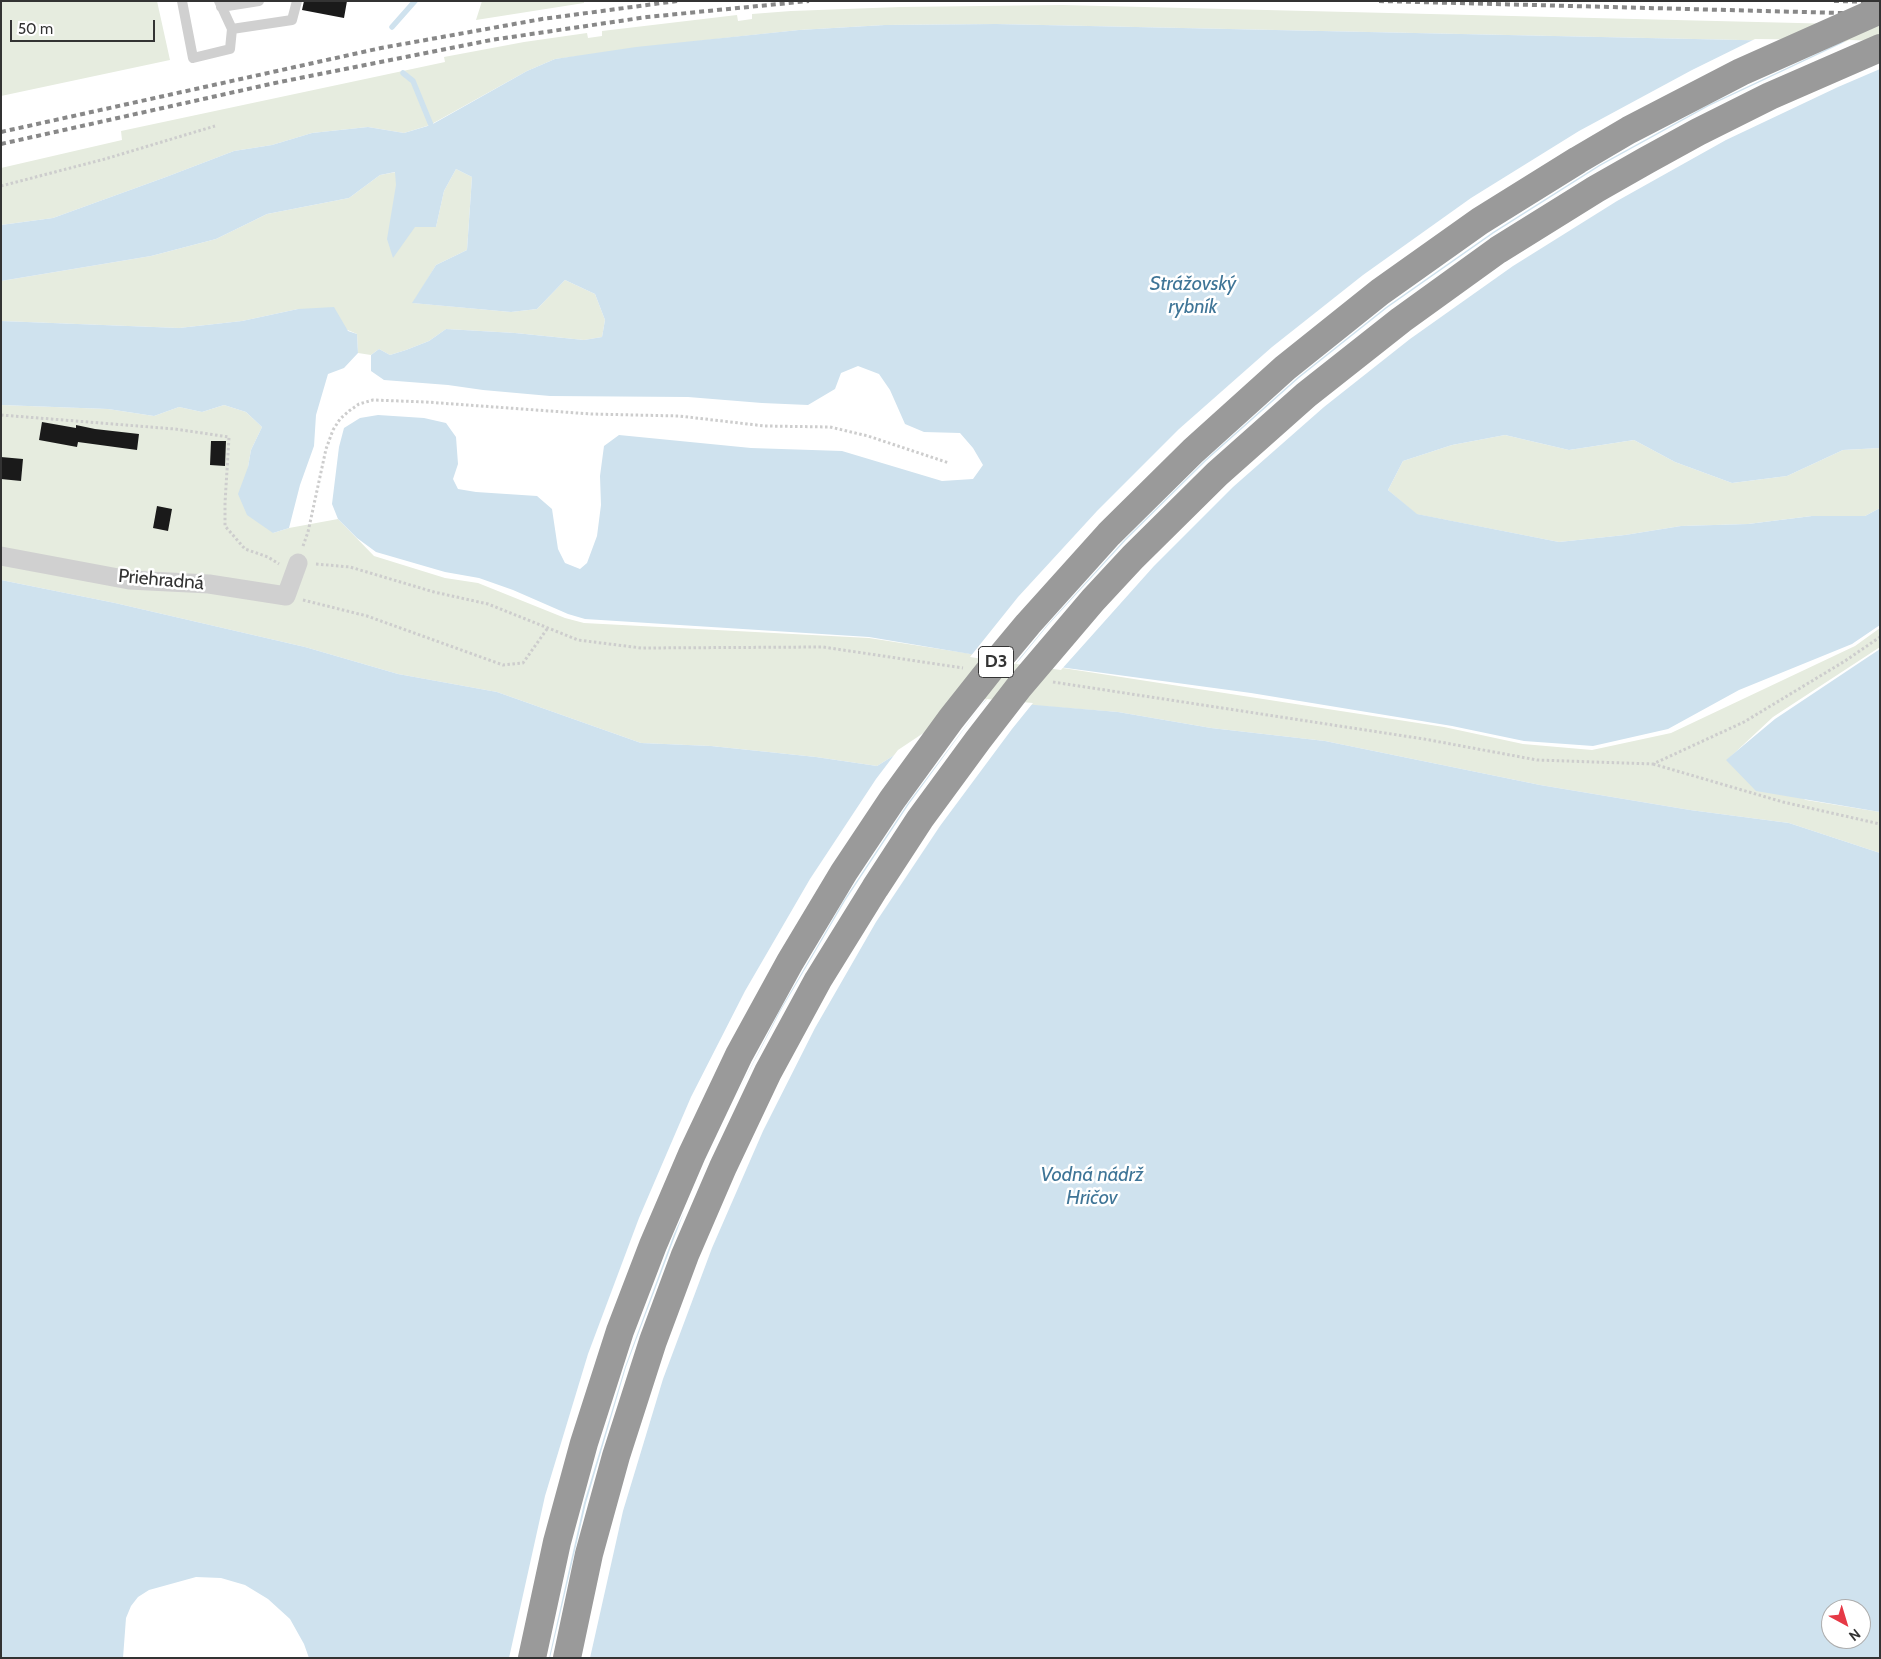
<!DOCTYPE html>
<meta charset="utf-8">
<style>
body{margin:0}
#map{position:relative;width:1881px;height:1659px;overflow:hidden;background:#fff;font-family:Cabin,sans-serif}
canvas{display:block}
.frame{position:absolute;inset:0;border:2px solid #333;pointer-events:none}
.north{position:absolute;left:1821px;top:1599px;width:50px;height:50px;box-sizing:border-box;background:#fff;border:1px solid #adadad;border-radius:50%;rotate:141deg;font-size:14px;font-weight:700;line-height:20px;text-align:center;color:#333}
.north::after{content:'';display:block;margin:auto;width:18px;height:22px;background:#e63946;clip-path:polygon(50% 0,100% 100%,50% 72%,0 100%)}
.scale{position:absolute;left:10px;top:20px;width:145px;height:22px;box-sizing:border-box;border:2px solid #333;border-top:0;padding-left:6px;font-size:15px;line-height:18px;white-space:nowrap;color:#333;-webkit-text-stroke:4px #fff;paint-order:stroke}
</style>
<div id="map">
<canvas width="1881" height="1659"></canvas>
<div class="frame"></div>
<div class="north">N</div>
<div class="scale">50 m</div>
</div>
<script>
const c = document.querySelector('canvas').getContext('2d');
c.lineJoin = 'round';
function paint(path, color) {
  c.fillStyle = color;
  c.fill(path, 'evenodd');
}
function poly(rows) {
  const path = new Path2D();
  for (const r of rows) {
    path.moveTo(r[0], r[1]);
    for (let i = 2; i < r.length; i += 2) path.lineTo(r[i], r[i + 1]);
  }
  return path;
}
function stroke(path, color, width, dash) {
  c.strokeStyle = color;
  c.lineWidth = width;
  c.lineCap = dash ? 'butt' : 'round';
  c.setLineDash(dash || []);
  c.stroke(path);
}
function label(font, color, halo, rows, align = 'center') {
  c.font = font + ' Cabin,sans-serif';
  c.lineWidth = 5;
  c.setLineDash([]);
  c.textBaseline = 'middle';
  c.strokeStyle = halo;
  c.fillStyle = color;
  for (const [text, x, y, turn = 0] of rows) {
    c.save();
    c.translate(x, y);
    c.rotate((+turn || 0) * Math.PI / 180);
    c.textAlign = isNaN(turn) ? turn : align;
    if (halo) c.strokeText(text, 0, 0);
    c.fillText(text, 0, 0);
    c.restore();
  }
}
paint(poly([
 [1,1,157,1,170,60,1,96],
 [482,1,584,1,584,3,476,20],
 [1062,5,1880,25,1880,43,996,24,885,25,799,30,724,38,555,59,527,71,430,125,404,133,368,127,312,133,272,145,234,151,166,177,53,218,1,225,1,168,122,140,121,131,445,62,444,57,524,42,587,33,588,38,602,36,602,31,737,15,738,21,752,19,752,14,791,11,900,7],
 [456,169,472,177,467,250,436,265,413,303,511,312,537,309,565,280,595,294,605,320,602,337,584,340,515,333,446,329,429,341,406,350,390,355,379,349,371,355,358,353,357,334,298,309,242,321,179,328,1,321,1,281,151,256,216,239,267,214,349,198,380,175,396,172,396,185,415,227,436,227,444,191],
 [1,405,108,409,154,416,179,407,202,412,224,405,246,412,262,427,251,450,248,467,273,533,289,528,338,519,374,556,445,578,478,583,565,618,584,623,869,638,1444,727,1523,744,1592,750,1671,733,1855,646,1880,628,1880,647,1773,717,1727,760,1806,800,1880,812,1880,853,1789,823,1690,810,1540,785,1325,741,1211,728,1118,712,1028,705,930,733,877,766,816,757,711,746,641,743,497,692,398,674,305,647,115,603,1,580],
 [1505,435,1569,450,1634,440,1675,462,1732,483,1787,476,1843,450,1880,448,1880,508,1865,516,1812,516,1748,524,1681,526,1625,535,1559,542,1416,514,1388,490,1403,461,1452,445]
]), '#e6ecdf');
paint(poly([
 [996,24,1880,43,1880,448,1843,450,1787,476,1732,483,1675,462,1634,440,1569,450,1505,435,1452,445,1403,461,1388,490,1417,514,1559,542,1625,535,1681,526,1748,524,1812,516,1865,516,1880,508,1880,625,1852,644,1739,690,1668,729,1593,746,1524,741,1452,726,1251,693,1000,659,869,637,585,619,568,614,513,590,479,578,445,572,376,552,357,538,338,519,332,504,339,447,344,428,360,418,378,415,424,418,446,423,456,437,458,464,453,479,458,489,476,492,537,496,552,509,558,549,565,563,580,569,587,563,597,536,601,505,600,476,604,446,619,435,751,448,842,451,942,481,973,479,983,465,973,448,960,433,924,432,905,424,890,390,879,374,858,366,841,373,835,389,808,405,762,403,688,397,550,396,483,390,448,385,384,380,371,371,371,355,379,349,390,355,406,350,429,341,446,329,515,333,584,340,602,337,605,320,595,294,565,280,537,309,511,312,412,303,436,265,467,250,472,177,456,169,444,191,436,227,415,227,393,258,387,239,396,185,395,172,380,175,349,198,267,214,216,239,151,256,1,281,1,225,53,218,166,177,234,151,272,145,312,133,368,127,404,133,431,125,527,71,555,59,636,47,799,30,885,25],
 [334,307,348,331,357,334,358,353,344,368,328,374,316,415,314,446,300,485,289,528,273,533,247,515,238,494,248,467,251,450,262,427,246,412,224,405,202,412,179,407,154,416,108,409,1,405,1,321,179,328,242,321,298,309],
 [1,580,115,603,305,647,398,674,497,692,641,743,711,746,816,757,877,766,930,733,976,700,1118,712,1211,728,1325,741,1540,785,1690,810,1789,823,1880,853,1880,1658,309,1658,304,1644,290,1619,268,1599,245,1585,221,1578,196,1577,149,1590,138,1597,131,1606,126,1618,123,1658,1,1658],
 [1831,1609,1861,1609,1861,1639,1831,1639],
 [1880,649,1880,812,1756,791,1726,760,1775,719]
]), '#cfe2ee');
paint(poly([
 [1755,39,1846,40,1708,105,1599,165,1493,232,1386,307,1298,377,1206,459,1125,539,1048,624,1015,664,970,657,1018,597,1097,511,1179,429,1272,347,1363,275,1471,198,1579,131,1692,70],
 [1849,40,1880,41,1880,69,1838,87,1726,140,1617,201,1513,266,1410,339,1324,407,1233,487,1154,566,1061,670,1016,664,1048,625,1126,540,1207,460,1299,378,1387,308,1494,233,1600,166,1709,106],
 [976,698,986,699,908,803,844,900,780,1010,735,1098,781,1010,845,901,909,804,980,707,987,699,1033,703,1012,729,940,826,876,922,815,1028,763,1131,712,1248,663,1379,623,1511,590,1658,550,1658,586,1503,626,1367,684,1212,674,1234,625,1367,584,1503,549,1658,509,1658,545,1496,588,1354,639,1218,691,1097,745,991,810,879,876,779,898,750]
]), '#fff');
stroke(poly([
 [392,27,415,1],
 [403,73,413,81,431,125]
]), '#cfe2ee', 5.5);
paint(poly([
 [304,1,347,1,344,18,302,10],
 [42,422,76,428,76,425,95,429,139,434,137,450,78,442,77,447,39,440],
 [211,441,226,441,225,466,210,465],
 [1,457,23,459,21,481,1,479],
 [157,506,172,509,168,531,153,528]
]), '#1a1a1a');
stroke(poly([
 [1,186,105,159,215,126],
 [1,415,175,429,229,437,225,503,225,526,245,549,268,557,279,564],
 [303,546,308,532,326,449,333,430,340,419,349,411,359,404,373,400,426,402,591,414,679,416,765,426,830,427,868,436,949,463],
 [316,564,350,567,434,592,488,604,578,640,641,648,823,647,963,668],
 [303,600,367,616,503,665,523,663,547,629],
 [1053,682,1424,739,1537,760,1653,764,1744,722,1845,661,1880,637],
 [1653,764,1783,802,1880,824]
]), '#cdcdcd', 3, [2.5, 2.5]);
stroke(poly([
 [182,1,193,58,230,49,232,29],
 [219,1,232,29,292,20,297,1],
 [221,7,259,1]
]), '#d0d0d0', 10);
stroke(poly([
 [1,556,129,580,209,584,286,596,298,563]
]), '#d0d0d0', 19);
stroke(poly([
 [1379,1,1880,14],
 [1834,1,1880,2],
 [1,132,381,48,542,19,677,1],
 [1,144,275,83,491,40,647,17,809,1]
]), '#888', 4, [5, 4]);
stroke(poly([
 [532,1658,557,1542,584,1443,620,1331,653,1245,692,1154,739,1055,790,962,844,872,892,800,951,719,993,666,1028,624,1109,534,1193,451,1285,368,1380,292,1480,221,1578,160,1629,130,1741,72,1880,10],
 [567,1658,589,1554,616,1456,653,1341,685,1255,723,1167,768,1072,818,980,875,888,920,819,978,740,1019,687,1093,600,1133,557,1217,474,1306,395,1401,320,1498,250,1596,189,1647,160,1698,132,1770,96,1880,48]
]), '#9a9a9a', 28);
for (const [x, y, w] of [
 [996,662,35]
]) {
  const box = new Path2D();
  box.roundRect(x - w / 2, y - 15.5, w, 31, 4);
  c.fillStyle = '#fff';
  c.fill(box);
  stroke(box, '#333', 1);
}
label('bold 18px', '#333', null, [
 ["D3",996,662]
]);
label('19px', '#333', '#fff', [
 ["Priehradná",161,580,5]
]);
label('italic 20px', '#3f7597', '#fff', [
 ["Strážovský",1193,284],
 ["rybník",1193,307],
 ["Vodná nádrž",1092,1175],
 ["Hričov",1092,1198]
]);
</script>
